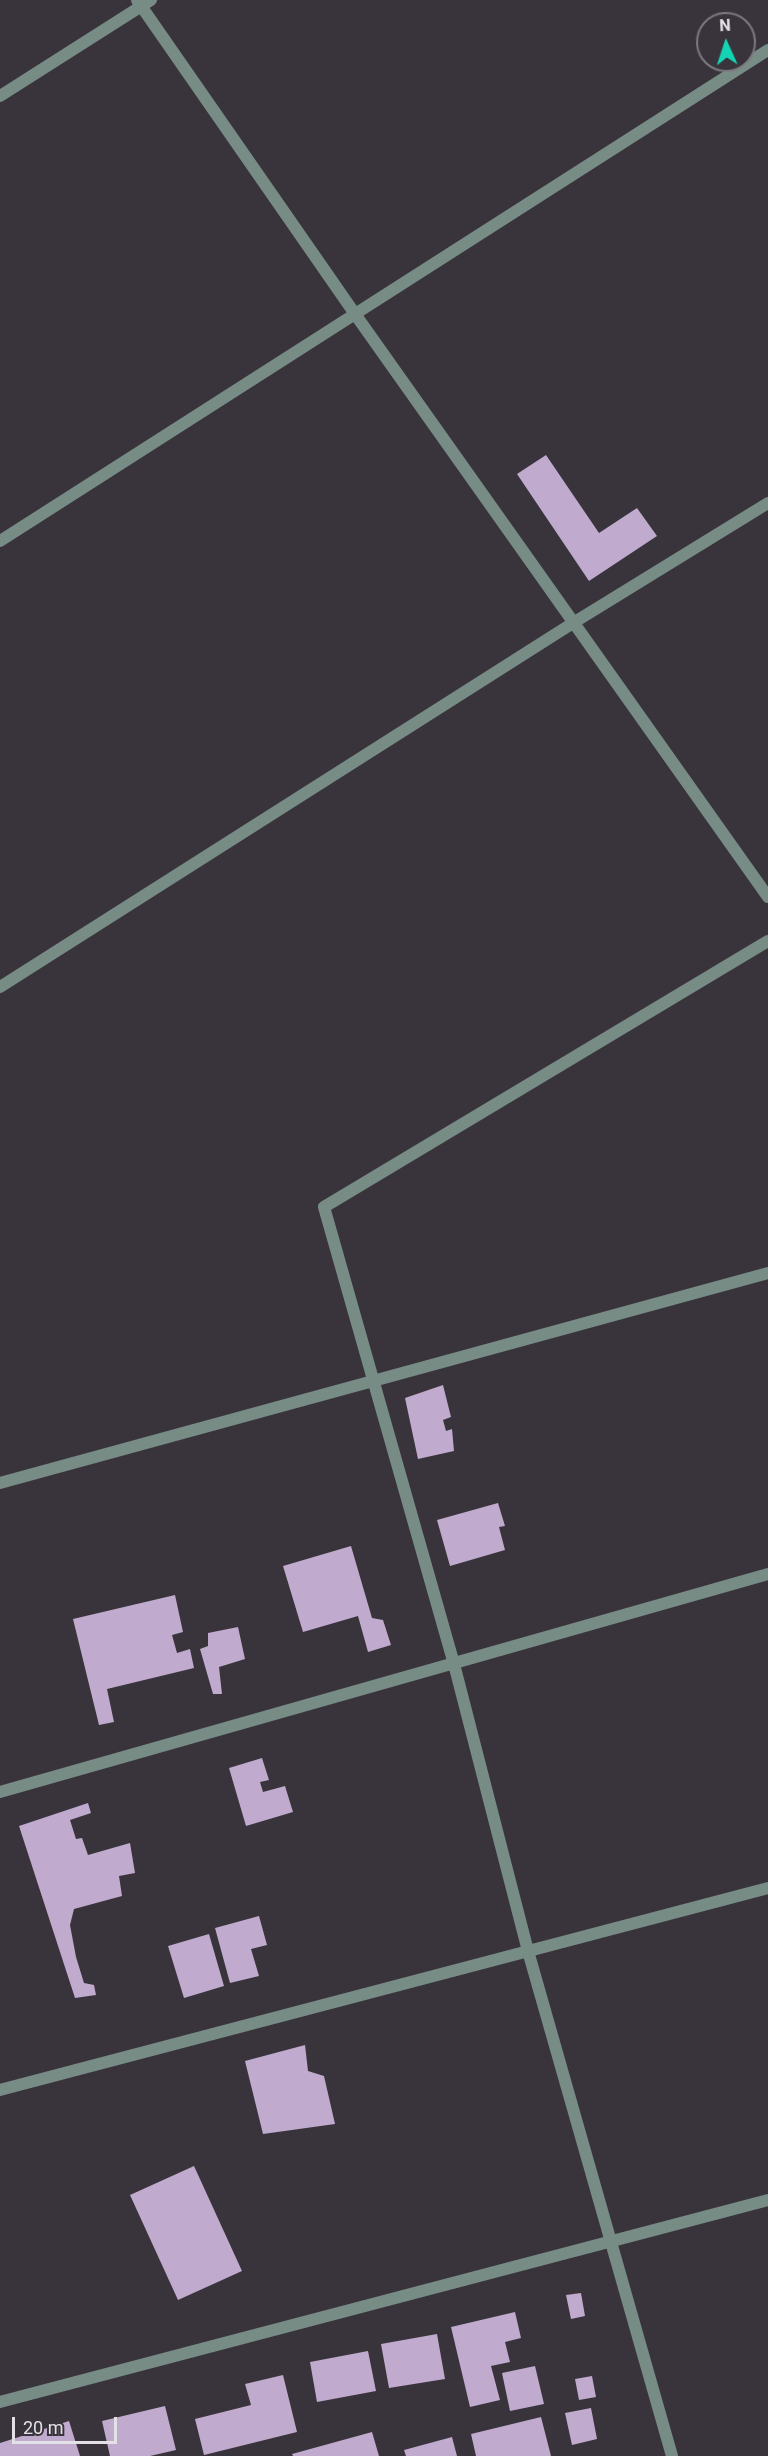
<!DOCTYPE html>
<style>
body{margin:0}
#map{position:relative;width:768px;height:2456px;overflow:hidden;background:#39343c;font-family:Roboto,sans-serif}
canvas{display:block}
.north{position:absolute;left:696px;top:12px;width:60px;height:60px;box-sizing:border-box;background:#39343c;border:2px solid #7d7980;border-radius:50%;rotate:357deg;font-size:16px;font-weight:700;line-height:24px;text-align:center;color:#e4e1e6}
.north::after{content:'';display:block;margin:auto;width:21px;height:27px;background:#14d5b3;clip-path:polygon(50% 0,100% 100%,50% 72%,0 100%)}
.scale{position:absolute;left:12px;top:2417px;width:105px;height:27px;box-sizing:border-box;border:3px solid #e4e1e6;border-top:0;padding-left:8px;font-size:18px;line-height:21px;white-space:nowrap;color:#e4e1e6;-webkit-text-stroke:4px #39343c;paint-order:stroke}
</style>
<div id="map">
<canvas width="768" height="2456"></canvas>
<div class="north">N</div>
<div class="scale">20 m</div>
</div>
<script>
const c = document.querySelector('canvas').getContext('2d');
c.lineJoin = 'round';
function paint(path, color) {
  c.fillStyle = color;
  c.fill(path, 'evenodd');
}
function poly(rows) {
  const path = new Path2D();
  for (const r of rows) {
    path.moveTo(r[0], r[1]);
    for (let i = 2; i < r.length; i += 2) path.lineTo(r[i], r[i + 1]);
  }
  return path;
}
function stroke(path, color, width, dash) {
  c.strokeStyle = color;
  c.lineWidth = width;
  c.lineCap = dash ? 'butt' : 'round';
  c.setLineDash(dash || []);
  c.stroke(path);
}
paint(poly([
 [546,455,599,533,637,508,657,536,589,581,517,474],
 [443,1385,451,1417,443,1420,446,1431,452,1429,454,1451,418,1459,405,1398],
 [498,1503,505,1526,499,1527,505,1550,450,1566,437,1520],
 [351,1546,372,1618,383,1620,391,1645,368,1652,358,1616,303,1632,283,1566],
 [175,1595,183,1632,172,1635,177,1653,190,1649,194,1668,107,1689,114,1722,99,1725,73,1619],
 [238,1627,245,1659,219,1667,222,1694,213,1694,200,1649,208,1646,208,1633],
 [262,1758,269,1780,260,1782,263,1792,285,1786,293,1812,246,1826,229,1768],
 [88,1803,91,1813,70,1820,76,1839,82,1838,88,1855,130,1843,135,1873,119,1876,122,1896,74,1909,70,1925,76,1957,84,1983,94,1985,96,1995,75,1998,19,1826],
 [259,1916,267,1945,251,1949,259,1976,230,1983,215,1928],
 [209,1934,224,1986,184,1998,168,1946],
 [305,2045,308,2071,324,2076,335,2124,263,2134,245,2061],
 [194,2166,242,2271,178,2300,130,2195],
 [581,2293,585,2316,571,2319,566,2295],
 [515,2312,521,2338,505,2342,510,2362,491,2366,500,2400,470,2407,451,2327],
 [437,2334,445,2379,389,2388,381,2344],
 [368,2351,376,2391,317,2402,310,2362],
 [535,2366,544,2404,510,2411,502,2373],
 [283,2375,297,2432,204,2455,195,2419,251,2405,245,2384],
 [592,2376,596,2397,579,2400,575,2379],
 [165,2406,176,2450,150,2456,110,2456,102,2421],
 [591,2408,597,2439,572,2445,565,2413],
 [541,2417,551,2456,476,2456,471,2434],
 [69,2421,80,2456,0,2456,0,2443],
 [372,2432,379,2456,293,2456,292,2454],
 [452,2437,457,2456,406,2456,404,2450]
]), '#c0aacd');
stroke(poly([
 [137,0,355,314,768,897],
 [0,96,151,0],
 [0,541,768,50],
 [0,987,573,623,768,503],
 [0,1483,768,1273],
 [0,1792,768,1574],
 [0,2090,768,1888],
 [0,2402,768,2200],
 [672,2456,528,1951,454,1664,324,1207,768,941]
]), '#788c86', 12);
</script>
